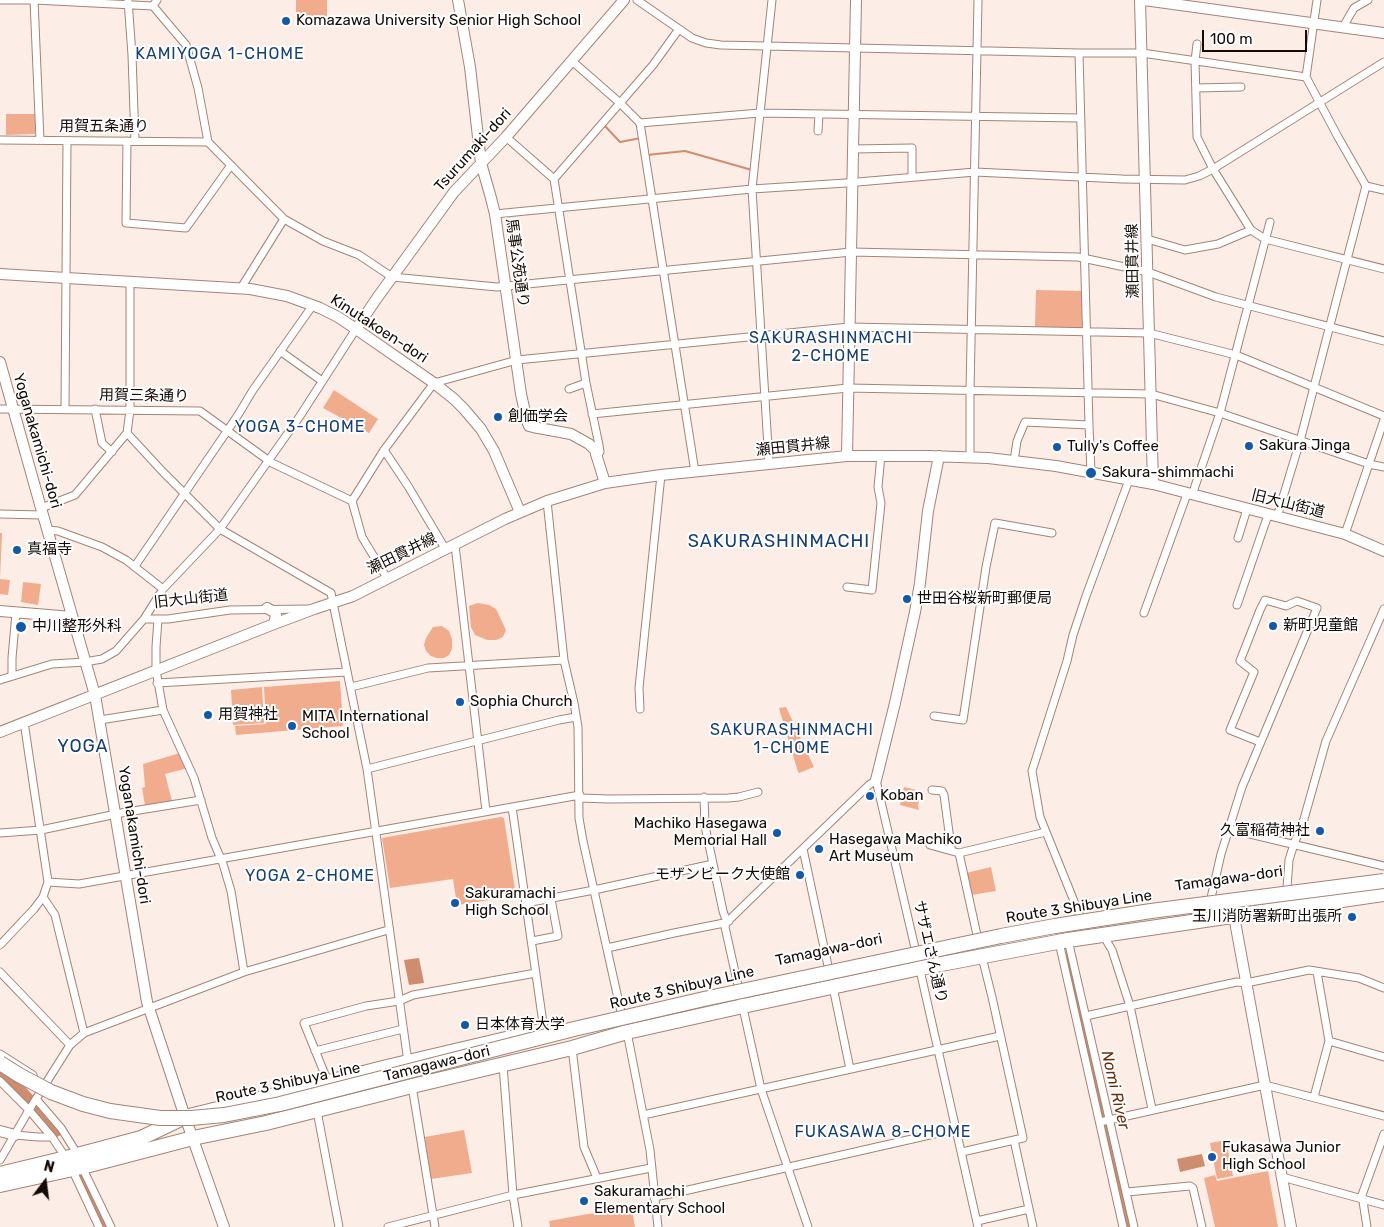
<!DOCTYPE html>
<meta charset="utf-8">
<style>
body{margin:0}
#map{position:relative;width:1384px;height:1227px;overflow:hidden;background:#fcede7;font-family:Rubik,sans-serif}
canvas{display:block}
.north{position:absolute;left:20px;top:1157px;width:50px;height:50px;-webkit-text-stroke:4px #fff;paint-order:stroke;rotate:15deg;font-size:14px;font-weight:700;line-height:20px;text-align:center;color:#150a05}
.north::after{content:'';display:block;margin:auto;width:18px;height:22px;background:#150a05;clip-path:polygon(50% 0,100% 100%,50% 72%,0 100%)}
.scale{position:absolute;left:1202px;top:30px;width:105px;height:22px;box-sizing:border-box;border:2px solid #150a05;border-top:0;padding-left:6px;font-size:15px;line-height:18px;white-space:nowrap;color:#150a05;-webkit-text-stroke:4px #fff;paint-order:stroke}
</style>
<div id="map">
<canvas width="1384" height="1227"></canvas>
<div class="north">N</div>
<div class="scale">100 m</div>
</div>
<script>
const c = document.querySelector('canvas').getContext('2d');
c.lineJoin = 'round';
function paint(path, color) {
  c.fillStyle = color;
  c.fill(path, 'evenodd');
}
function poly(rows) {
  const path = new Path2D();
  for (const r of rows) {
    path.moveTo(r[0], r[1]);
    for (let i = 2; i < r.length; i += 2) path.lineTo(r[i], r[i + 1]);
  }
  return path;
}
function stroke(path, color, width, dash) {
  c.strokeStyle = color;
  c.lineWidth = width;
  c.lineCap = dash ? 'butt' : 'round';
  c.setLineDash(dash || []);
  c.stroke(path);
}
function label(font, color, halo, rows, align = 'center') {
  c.font = font + ' Rubik,"Noto Sans JP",sans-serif';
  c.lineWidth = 4;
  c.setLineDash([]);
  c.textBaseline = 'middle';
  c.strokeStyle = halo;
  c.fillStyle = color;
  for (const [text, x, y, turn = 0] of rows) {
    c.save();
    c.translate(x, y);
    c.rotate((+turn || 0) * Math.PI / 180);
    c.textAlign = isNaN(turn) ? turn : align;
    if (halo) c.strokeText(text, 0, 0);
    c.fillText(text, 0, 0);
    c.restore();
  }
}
paint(poly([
 [296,0,327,0,327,19,296,19],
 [6,114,35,114,35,134,6,135],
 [1036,290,1082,291,1084,326,1081,329,1035,327],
 [334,390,378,419,369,433,323,408],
 [0,533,2,533,0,579,10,580,8,595,0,594],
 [23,582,41,584,38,605,21,602],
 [478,603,489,605,496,609,506,630,503,637,496,640,487,640,475,635,471,627,469,606],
 [442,626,449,631,452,639,452,649,449,655,444,658,437,658,431,656,426,651,424,645,426,638,433,627],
 [340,681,343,726,236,735,235,726,266,724,264,687],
 [262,687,264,723,233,725,231,690],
 [786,707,814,767,799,773,798,772,779,708],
 [180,753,188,768,165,774,172,801,145,806,142,788,145,787,143,764],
 [904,787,921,791,918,806,919,810,900,805],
 [501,817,504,818,516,896,457,905,453,879,390,888,382,838],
 [991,867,996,891,971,895,966,873],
 [1069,952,1132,1227,1126,1227,1063,953],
 [464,1130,472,1173,431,1179,425,1137],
 [1226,1140,1233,1176,1217,1179,1210,1143],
 [1268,1171,1278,1227,1215,1227,1204,1178,1215,1175,1217,1181],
 [632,1210,635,1227,550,1227,549,1221,605,1211,606,1214]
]), '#f1ac8d');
paint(poly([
 [419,958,424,983,409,985,404,960],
 [1202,1154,1205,1166,1180,1172,1177,1159]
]), '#cf8d6f');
stroke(poly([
 [604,125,620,142,641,138],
 [647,155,685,151,752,170]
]), '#cf8d6f', 2);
stroke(poly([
 [1069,960,1130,1227],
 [0,1071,8,1077,30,1101],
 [37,1109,56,1131],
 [80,1175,105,1227]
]), '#cf8d6f', 12);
const street = poly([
 [0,0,34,0,153,6,157,0],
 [34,0,40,140],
 [128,0,132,55,135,141],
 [637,0,692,38,706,43,721,45,1079,53,1142,53,1306,77],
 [1317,0,1306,77,1338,137,1366,186,1384,190],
 [153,6,186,45,198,88,208,142,284,219,323,241,359,255,392,277,497,287,851,252,1078,257,1148,272,1216,297,1384,341],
 [1343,27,1354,8,1368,0],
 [1197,44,1195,61,1197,137,1213,169,1251,230,1265,239,1384,269],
 [1079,53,1089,425,1091,472],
 [572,61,620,103,640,123,695,472],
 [1196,88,1241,87],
 [640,123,760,113,1080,118],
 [818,131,819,114],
 [506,137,554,179,586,383,599,445,600,452,597,454],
 [0,140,208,142],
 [127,141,126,223,186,228,231,165],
 [853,149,912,148,912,177],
 [554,179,653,65,679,29],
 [495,214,752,189,846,183,975,172,1122,179,1185,180,1199,176,1213,169,1384,62],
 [1147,239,1185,250,1218,244,1251,230],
 [130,282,130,410,127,433,162,471,220,529,331,593,367,769,408,1062],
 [241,288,284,219],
 [280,351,322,381],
 [569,389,586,383],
 [0,409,200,411,272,463,352,501],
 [65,409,67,141],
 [95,409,102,443,112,452],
 [592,414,848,388,1151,394,1220,413,1369,464,1384,467],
 [384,450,408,486,446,550],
 [970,457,970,391,978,0],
 [1014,461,1017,441,1025,422,1089,425],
 [769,463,752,189,772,0],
 [1192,495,1220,413,1270,222],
 [547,501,564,660,574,703,578,727,579,818,583,841,621,1012],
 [41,508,75,495,127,433],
 [0,514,42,515],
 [1277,517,1300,441,1366,186],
 [48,530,58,531,102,547,126,560,163,589],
 [1345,534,1384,420],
 [1238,538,1247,509],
 [455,545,486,811],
 [135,566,238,415,253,390,313,305],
 [387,578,362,537,352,501,384,450,434,383,517,360,849,327,1149,333,1236,355,1384,416],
 [847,587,872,590,881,503,878,487,881,455],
 [1237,605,1268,515],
 [1144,613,1187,494],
 [144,619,163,589,220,529,300,416,356,329],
 [158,619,156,647,156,670,163,710,194,778,212,838,223,864,231,891,244,972],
 [12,675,12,658,16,613],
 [0,680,52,664,85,662,102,659,116,651,144,619,168,619,230,610,309,609],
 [157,683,347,672],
 [351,687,428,668,564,660],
 [640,709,639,688,661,475],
 [934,716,963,720,986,567,995,523,1052,533],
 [100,720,163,710],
 [367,769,559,720,576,717],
 [932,790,942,791,944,795,951,847,949,850],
 [704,797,705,826,723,911,725,917,729,921],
 [580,798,608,799,728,798,739,797,758,792],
 [512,807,544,1030],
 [1229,829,1384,866],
 [0,833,41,830,121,813,201,800],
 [930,845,959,853,1046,832],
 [803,849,828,966],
 [959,853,977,935],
 [48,882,79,884,580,795],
 [1287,888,1289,860,1294,844,1304,819,1326,741,1384,609],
 [43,897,55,915,84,1033],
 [1211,898,1221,854,1242,787,1317,608,1297,601,1286,606,1265,600,1260,610,1240,661,1254,672,1230,730,1260,742],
 [526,903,594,890,713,864],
 [1080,916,1040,817,1032,771,1067,661,1073,635,1086,596,1129,480],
 [1103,935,1112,950,1130,1006,1152,1109],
 [1068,940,1134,1227],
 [532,941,558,936,551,899],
 [1059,942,1123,1227],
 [0,945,34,909,43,897,48,882,24,722],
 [607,948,674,933,724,923,726,923],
 [0,972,70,1045],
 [833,987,850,1069],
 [1086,1016,1218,986,1237,982,1246,983,1309,970,1359,978,1384,988],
 [627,1032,650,1150,658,1227],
 [1329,1041,1384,1057],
 [572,1048,584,1147,597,1178],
 [315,1051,403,1029],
 [0,1054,33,1075],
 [503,1065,513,1195,518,1227],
 [0,1081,29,1110,52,1137,66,1158],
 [328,1082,304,1023,366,1006,399,1001,413,995,536,973],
 [412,1086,435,1227],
 [1314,1097,1329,1041,1317,972],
 [36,1099,61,1128,78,1155],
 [317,1111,339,1227],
 [643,1115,1000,1036],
 [1100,1122,1265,1085,1384,1116],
 [15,1135,38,1137,52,1137],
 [1014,1140,1033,1227],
 [962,1152,1023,1138,992,997,982,957],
 [0,1160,29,1110,70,1045,84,1033,244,972,388,930],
 [82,1167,111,1227],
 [72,1169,99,1227],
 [1282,1177,1384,1205],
 [1127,1192,1190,1186,1193,1188,1202,1227],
 [654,1197,675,1193,956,1129],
 [977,1221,1029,1209],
 [388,1227,513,1195,651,1168],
 [808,1227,761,1089,725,927,726,923,763,887,869,785,876,780,915,948,978,1227],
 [1367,1227,1362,1195,1384,1134]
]);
const secondary = poly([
 [458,0,470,67,481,163,491,198,495,214,521,394,527,421,529,426,533,427,571,434,589,444,595,450,596,454,605,483],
 [1140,0,1153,484],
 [1144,0,1384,33],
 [0,274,250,289,287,296,320,308,338,317,356,329,434,383,454,399,464,409,481,429,494,451,520,512],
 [356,329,377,298,454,192,506,137,624,0],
 [0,362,41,508,95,695,147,1002,183,1111,224,1227],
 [847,456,856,0],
 [267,608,274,612,276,615,274,624],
 [0,611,72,617],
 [0,732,274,624,314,609,353,596,505,519,547,501,605,483,661,475,847,456,928,456,988,458,1056,466,1153,484,1345,534,1384,551],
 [876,780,895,703,915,612,920,583,928,511,939,456],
 [1234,916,1291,1227],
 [0,1131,15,1135]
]);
const highway = poly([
 [0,1174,66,1158,141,1138,185,1117,328,1082,387,1067,540,1031],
 [0,1185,82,1167,193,1138,266,1123,412,1086,572,1048,627,1032,743,1006,920,968,1068,940,1384,894]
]);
stroke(street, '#a48476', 9);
stroke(secondary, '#a48476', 12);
stroke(highway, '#a48476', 16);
stroke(street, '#fff', 7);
stroke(secondary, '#fff', 10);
stroke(highway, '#fff', 14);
const highwayBridge = poly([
 [0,1063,19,1075,51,1092,83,1104,110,1111,160,1118,191,1118,224,1115,280,1104,574,1029,704,999,1001,936,1055,926,1151,911,1384,881]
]);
stroke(highwayBridge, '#a48476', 16, []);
stroke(highwayBridge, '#fff', 14);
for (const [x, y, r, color] of [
 [286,21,5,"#1459a9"],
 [498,417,5,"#1459a9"],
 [1249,446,5,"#1459a9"],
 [1057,447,5,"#1459a9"],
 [1091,473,6,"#1459a9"],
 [17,550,5,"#1459a9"],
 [907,599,5,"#1459a9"],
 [1273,626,5,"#1459a9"],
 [21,627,6,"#1459a9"],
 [460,702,5,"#1459a9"],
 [208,715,5,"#1459a9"],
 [292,726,5,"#1459a9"],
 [870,796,5,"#1459a9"],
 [1320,831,5,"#1459a9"],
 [777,833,5,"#1459a9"],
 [819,849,5,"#1459a9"],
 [800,875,5,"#1459a9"],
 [455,903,5,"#1459a9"],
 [1352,917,5,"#1459a9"],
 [465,1025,5,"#1459a9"],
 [1212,1157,5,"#1459a9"],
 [584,1201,5,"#1459a9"]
]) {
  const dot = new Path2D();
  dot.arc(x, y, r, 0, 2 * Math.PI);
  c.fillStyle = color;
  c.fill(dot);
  stroke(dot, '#fff', 2);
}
label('15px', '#150a05', '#fff', [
 ["Komazawa University Senior High School",296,21],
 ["創価学会",508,417],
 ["Sakura Jinga",1259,446],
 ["Tully's Coffee",1067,447],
 ["Sakura-shimmachi",1102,473],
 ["真福寺",27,550],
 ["世田谷桜新町郵便局",917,599],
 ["新町児童館",1283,626],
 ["中川整形外科",32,627],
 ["Sophia Church",470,702],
 ["用賀神社",218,715],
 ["MITA International",302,717],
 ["School",302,734],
 ["Koban",880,796],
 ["Machiko Hasegawa",767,824,"right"],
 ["Memorial Hall",767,841,"right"],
 ["久富稲荷神社",1310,831,"right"],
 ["Hasegawa Machiko",829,840],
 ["Art Museum",829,857],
 ["モザンビーク大使館",790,875,"right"],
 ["Sakuramachi",465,894],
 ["High School",465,911],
 ["玉川消防署新町出張所",1342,917,"right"],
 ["日本体育大学",475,1025],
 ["Fukasawa Junior",1222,1148],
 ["High School",1222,1165],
 ["Sakuramachi",594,1192],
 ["Elementary School",594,1209]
], 'left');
label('15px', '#150a05', '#fff', [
 ["用賀五条通り",104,127],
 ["Tsurumaki-dori",473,150,-48],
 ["瀬田貫井線",1133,261,-91],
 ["馬事公苑通り",517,263,82],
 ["Kinutakoen-dori",379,329,33],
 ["用賀三条通り",144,396,1],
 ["Yoganakamichi-dori",37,441,74],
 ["瀬田貫井線",793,447,-6],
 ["旧大山街道",1288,504,14],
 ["瀬田貫井線",402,554,-26],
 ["旧大山街道",191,599,-6],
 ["Yoganakamichi-dori",134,835,81],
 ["Tamagawa-dori",1229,879,-8],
 ["Route 3 Shibuya Line",1079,907,-9],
 ["Tamagawa-dori",829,950,-12],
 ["サザエさん通り",930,952,77],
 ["Route 3 Shibuya Line",682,988,-13],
 ["Tamagawa-dori",437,1064,-14],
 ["Route 3 Shibuya Line",288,1083,-12]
]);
c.letterSpacing = '1px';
label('16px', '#164074', '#fff', [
 ["KAMIYOGA 1-CHOME",220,54],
 ["SAKURASHINMACHI",831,338],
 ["2-CHOME",831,356],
 ["YOGA 3-CHOME",300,427],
 ["SAKURASHINMACHI",792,730],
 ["1-CHOME",792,748],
 ["YOGA 2-CHOME",310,876],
 ["FUKASAWA 8-CHOME",883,1132]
]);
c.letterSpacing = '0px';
label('italic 16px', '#692c0a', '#fff', [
 ["Nomi River",1115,1090,77]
]);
c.letterSpacing = '1px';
label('18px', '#164074', '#fff', [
 ["SAKURASHINMACHI",779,542],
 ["YOGA",83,747]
]);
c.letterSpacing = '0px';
</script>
